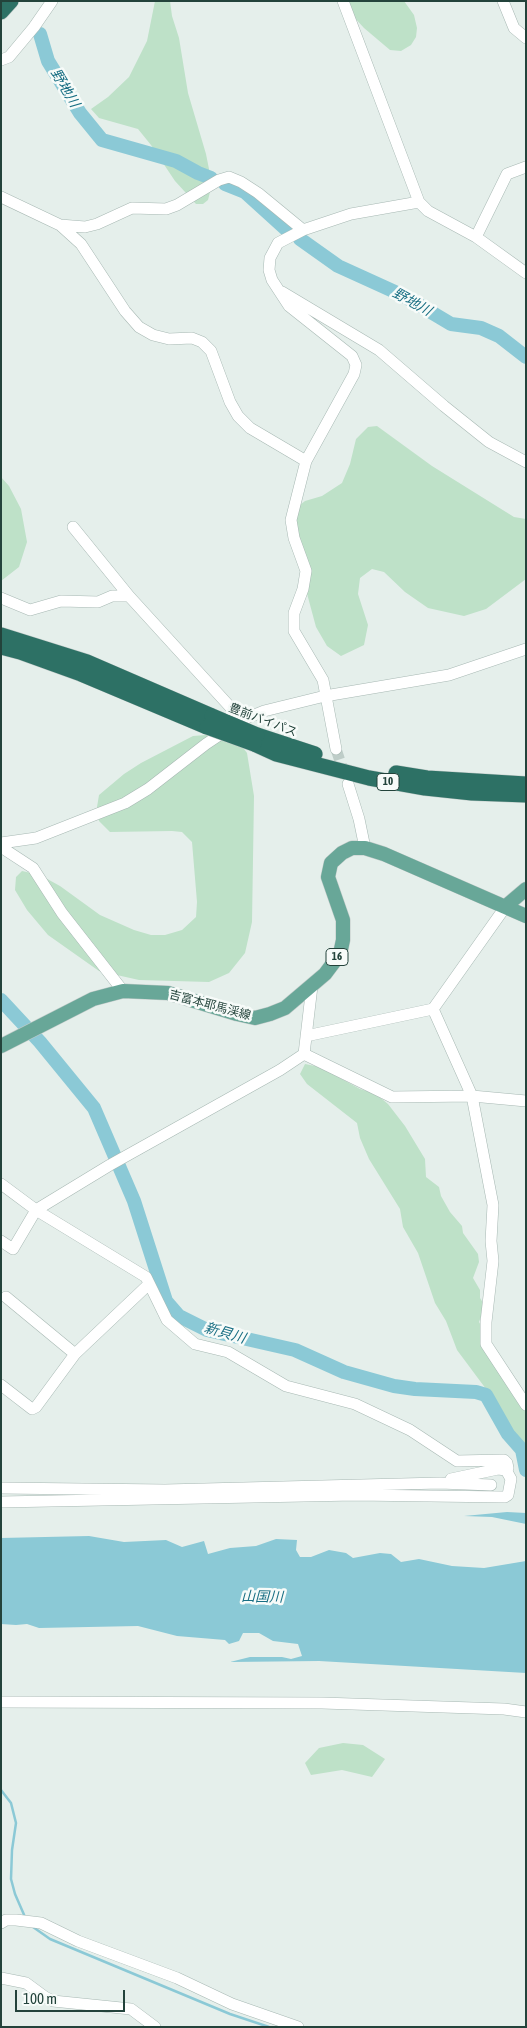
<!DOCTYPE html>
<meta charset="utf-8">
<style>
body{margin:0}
#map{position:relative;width:527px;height:2028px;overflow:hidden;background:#e5efeb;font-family:"Asap Condensed",sans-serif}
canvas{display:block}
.frame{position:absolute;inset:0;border:2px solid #23433b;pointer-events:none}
.scale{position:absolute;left:15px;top:1990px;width:110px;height:22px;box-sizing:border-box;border:2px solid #23433b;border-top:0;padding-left:6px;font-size:15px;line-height:18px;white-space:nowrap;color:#23433b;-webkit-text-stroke:4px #f7fbf9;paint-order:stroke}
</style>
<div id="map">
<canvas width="527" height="2028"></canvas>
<div class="frame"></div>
<div class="scale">100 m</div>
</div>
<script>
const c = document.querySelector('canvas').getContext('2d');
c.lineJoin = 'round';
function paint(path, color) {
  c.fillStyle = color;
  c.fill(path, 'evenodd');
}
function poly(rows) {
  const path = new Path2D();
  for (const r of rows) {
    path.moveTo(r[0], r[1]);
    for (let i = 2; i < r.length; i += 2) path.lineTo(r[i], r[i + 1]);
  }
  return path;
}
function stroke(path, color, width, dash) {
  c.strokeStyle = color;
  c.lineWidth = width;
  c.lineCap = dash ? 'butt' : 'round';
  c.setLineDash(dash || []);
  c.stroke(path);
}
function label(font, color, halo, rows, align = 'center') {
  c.font = font + ' "Asap Condensed","Noto Sans JP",sans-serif';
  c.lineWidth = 5;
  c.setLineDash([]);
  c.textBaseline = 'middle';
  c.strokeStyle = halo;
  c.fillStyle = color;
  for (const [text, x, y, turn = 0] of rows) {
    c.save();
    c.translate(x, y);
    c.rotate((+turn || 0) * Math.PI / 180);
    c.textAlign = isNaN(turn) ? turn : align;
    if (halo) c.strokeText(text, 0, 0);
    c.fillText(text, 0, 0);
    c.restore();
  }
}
paint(poly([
 [155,1,170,1,172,16,179,38,188,93,206,154,212,184,208,200,203,204,196,204,175,181,151,145,138,129,99,118,91,109,108,97,129,77,147,41],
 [339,1,404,1,414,15,417,28,416,37,411,45,401,51,390,50,364,28],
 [377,426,432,466,514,517,526,519,526,579,486,609,464,616,428,608,405,592,384,572,372,569,360,578,358,594,368,625,364,645,341,656,327,646,316,627,292,538,291,512,305,501,322,496,342,483,350,464,356,439,368,427],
 [1,477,9,486,21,509,27,542,19,567,1,581],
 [232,733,247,753,254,796,252,922,245,953,229,973,209,982,139,980,99,971,48,935,27,910,15,890,16,877,22,871,40,875,60,886,100,915,134,930,151,935,165,935,182,930,196,917,197,902,192,842,182,832,172,831,110,832,99,821,97,807,99,795,124,774,141,763,193,736],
 [305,1064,320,1067,360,1089,376,1094,388,1104,405,1126,425,1159,426,1177,439,1187,441,1196,450,1212,462,1226,463,1233,478,1254,479,1262,473,1278,480,1290,480,1298,485,1306,479,1322,526,1403,526,1452,524,1447,512,1434,486,1389,457,1350,446,1321,435,1303,418,1253,403,1227,400,1209,369,1159,360,1138,357,1123,307,1084,300,1074],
 [343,1743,363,1745,385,1759,372,1777,342,1770,311,1775,305,1763,319,1748]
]), '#bee1c8');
paint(poly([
 [507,1512,526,1513,526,1524,492,1517,464,1516],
 [89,1536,124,1542,166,1540,182,1547,204,1541,208,1554,230,1548,256,1546,276,1539,297,1540,296,1550,300,1557,311,1557,329,1550,346,1553,353,1558,380,1553,391,1554,401,1562,419,1559,452,1566,484,1568,526,1561,526,1673,319,1661,230,1662,250,1657,282,1657,291,1659,302,1656,298,1644,273,1641,259,1633,243,1633,239,1641,229,1644,225,1640,177,1636,138,1626,39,1628,27,1624,16,1625,1,1624,1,1538]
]), '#8bc9d6');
stroke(poly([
 [1,1790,11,1803,16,1823,12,1850,11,1879,15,1894,25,1917],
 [33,1927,50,1939,230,2014,269,2027]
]), '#8bc9d6', 2.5);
stroke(poly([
 [40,34,48,61,80,113,102,140,176,161,198,173,211,178],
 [225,184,245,192,288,231],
 [300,239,338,266,404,296,451,324,481,328,499,336,526,357],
 [1,1000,40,1042,94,1108,134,1201,166,1301,179,1316,207,1330,295,1350,344,1372,394,1386,415,1389,476,1392,486,1395,508,1434,522,1450,526,1470]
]), '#8bc9d6', 14);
stroke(poly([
 [336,749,345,776]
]), '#becdc8', 11, [11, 5.5]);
const minor = poly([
 [343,1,419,202,428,211,476,237,526,273],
 [503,1,514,28,526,38],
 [1,60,9,57,34,27,52,1],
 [1,197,60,225,81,244,125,311,139,327,153,335,169,339,192,338,202,342,211,351,230,402,238,416,250,428,306,461],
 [60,225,85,227,97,224,132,208,166,209,177,205,219,180,229,177,241,182,258,193,303,230],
 [476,237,507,174,526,167],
 [282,292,379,350,444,406,489,442,526,462],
 [73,527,129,596,242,720],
 [1,598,30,610,61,601,98,602,112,596,129,596],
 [336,749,323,680,294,631,294,613,303,589,306,571,294,538,291,520,306,461,354,374,356,365,352,356,289,306,272,280,269,270,270,258,278,243,303,230,351,214,419,202],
 [348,784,359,819,365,848],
 [1,843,36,838,125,803,148,789,206,744,242,720,264,711,325,696,449,675,526,649],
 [1,847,33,868,62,913,123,991],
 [433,1009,472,1096,493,1205,491,1241,493,1261,486,1322,486,1344,526,1405],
 [306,1036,433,1009,506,906],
 [304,1054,392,1097,472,1096,526,1101],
 [1,1184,36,1210,146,1277,167,1320,195,1344,228,1352,286,1386,355,1404,410,1430,457,1461,504,1460,507,1463,508,1468,506,1470,511,1479,508,1495,505,1497,355,1495,1,1502],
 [1,1241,13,1249,36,1210,110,1165,280,1070,304,1054,312,986],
 [6,1297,75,1354],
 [1,1385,32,1409,36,1407,75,1354,149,1284],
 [451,1479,498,1469,506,1470],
 [1,1488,165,1490,440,1483,491,1485],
 [1,1702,322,1703,504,1709,526,1712],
 [1,1923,6,1920,16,1920,41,1923,78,1941,177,1978,232,2004,298,2027],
 [1,1978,26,1983,45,1997,53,2001,131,2009,155,2027]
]);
const major = poly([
 [506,906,526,889],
 [1,1046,93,999,123,991,168,993,237,1014,255,1018,270,1014,285,1008,325,974,340,954,343,940,343,920,328,877,331,863,342,853,352,848,365,848,384,854,526,916]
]);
const highway = poly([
 [1,12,11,1],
 [1,635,87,662,212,716],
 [1,647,20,652,81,674,207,727],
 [257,735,315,754],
 [254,744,276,754,369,778,425,788,472,793,526,795],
 [396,773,427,778,526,784]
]);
stroke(minor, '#a7b8b3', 12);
stroke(major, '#c1cac8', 15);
stroke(highway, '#c1cac8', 16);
stroke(minor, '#fff', 11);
stroke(major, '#68a798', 14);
stroke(highway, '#2d7165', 15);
const highwayBridge = poly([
 [212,716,257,735],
 [207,727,254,744]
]);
stroke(highwayBridge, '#c1cac8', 16, []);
stroke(highwayBridge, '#2d7165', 15);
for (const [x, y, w] of [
 [388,782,22],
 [337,957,22]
]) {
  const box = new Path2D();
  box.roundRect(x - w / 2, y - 8.5, w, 17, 4);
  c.fillStyle = '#f7fbf9';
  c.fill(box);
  stroke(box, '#23433b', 1);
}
label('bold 11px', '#23433b', null, [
 ["10",388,782],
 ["16",337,957]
]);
label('12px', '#23433b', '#f7fbf9', [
 ["豊前バイパス",263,720,21],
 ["吉富本耶馬渓線",210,1005,15]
]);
label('italic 14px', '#186e83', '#f7fbf9', [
 ["野地川",65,88,59],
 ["野地川",412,302,29],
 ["新貝川",225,1333,16],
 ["山国川",262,1597,1]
]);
</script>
